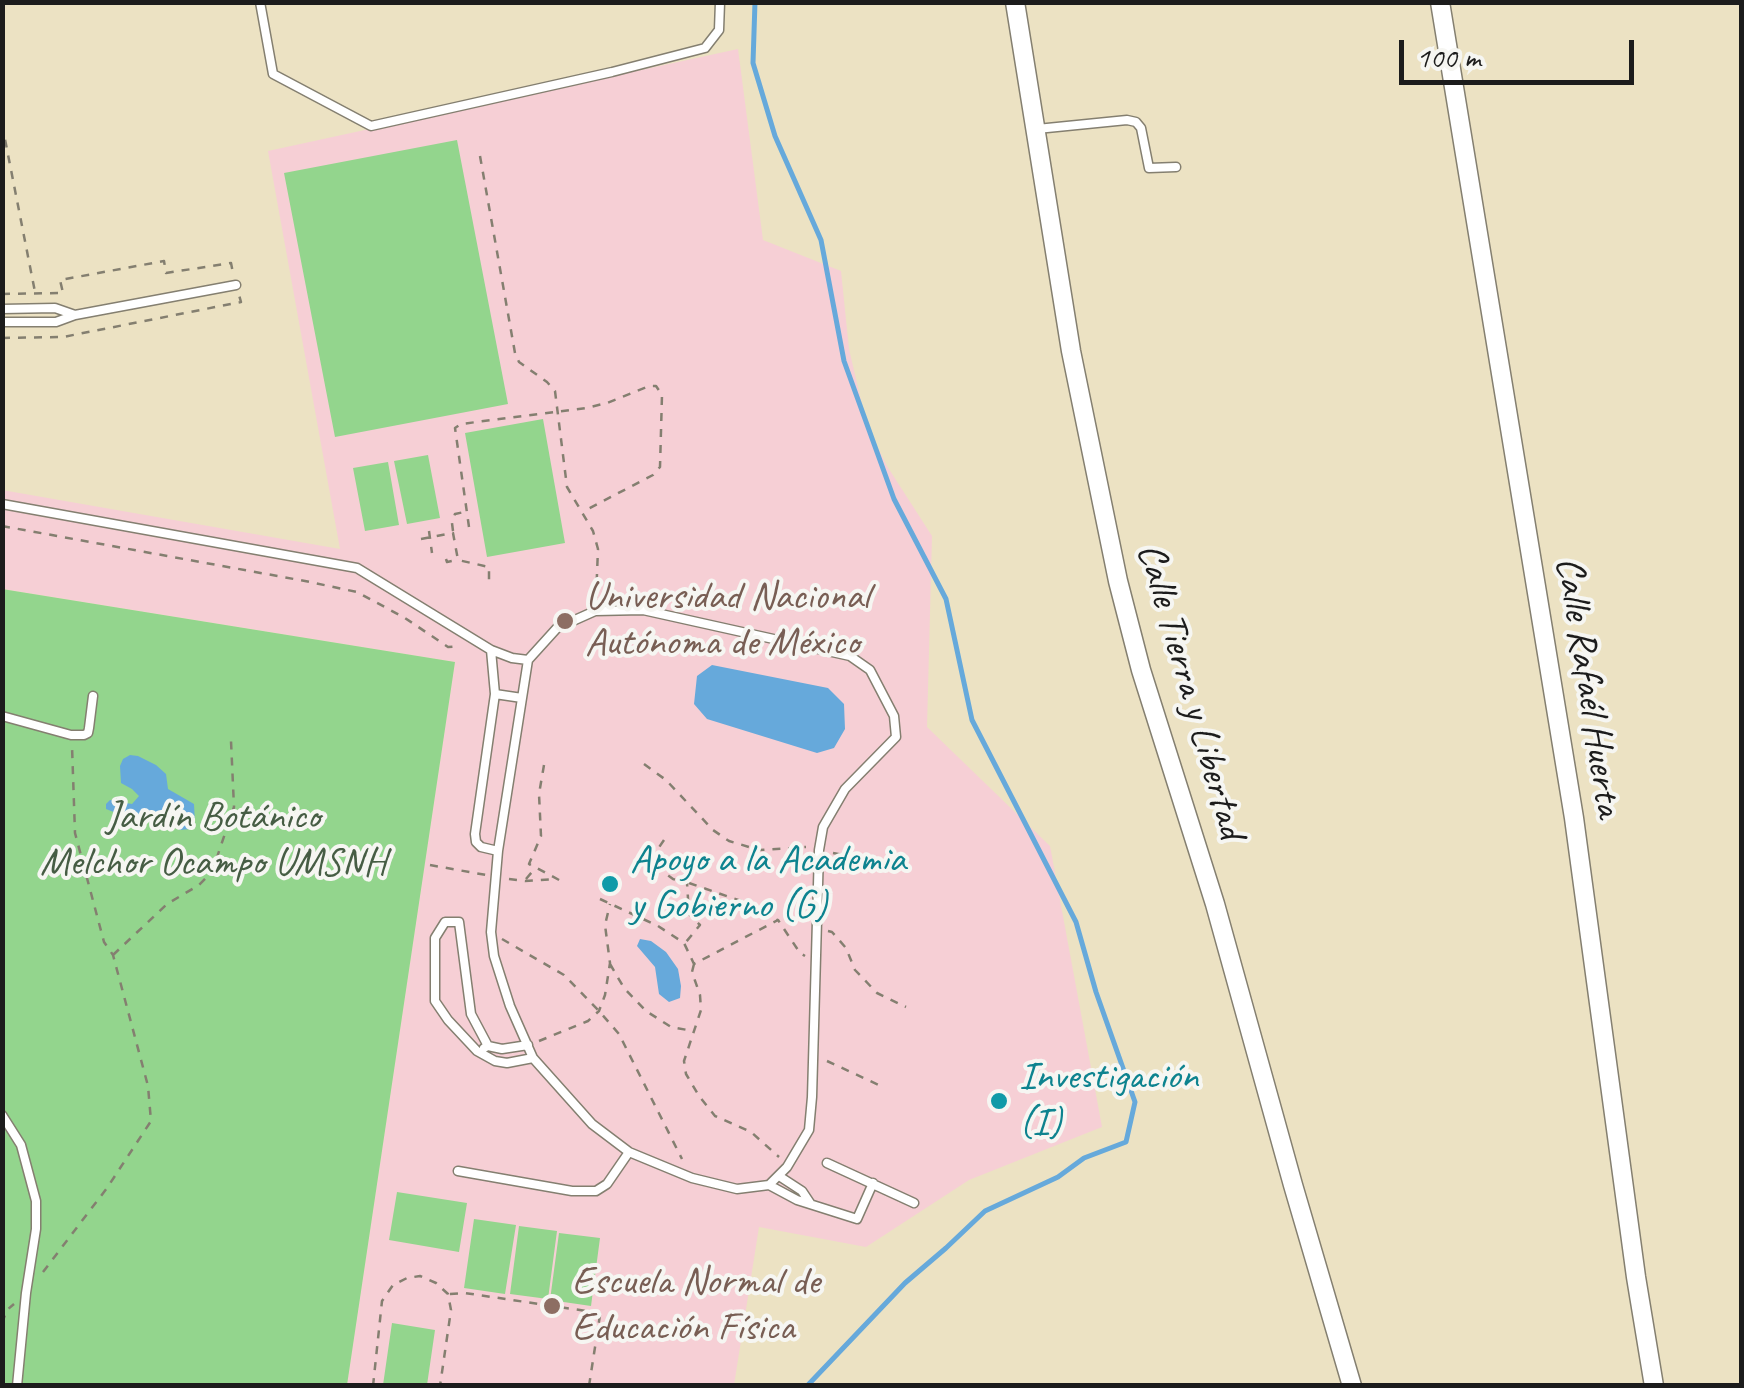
<!DOCTYPE html>
<meta charset="utf-8">
<style>
body{margin:0}
#map{position:relative;width:1744px;height:1388px;overflow:hidden;background:#ece2c3;font-family:Caveat,sans-serif}
canvas{display:block}
.frame{position:absolute;inset:0;border:5px solid #1c1c1c;pointer-events:none}
.scale{position:absolute;left:1399px;top:40px;width:235px;height:45px;box-sizing:border-box;border:5px solid #1c1c1c;border-top:0;padding-left:12px;font-size:30px;line-height:35px;white-space:nowrap;color:#1c1c1c;-webkit-text-stroke:8px #f6f6f2;paint-order:stroke}
</style>
<div id="map">
<canvas width="1744" height="1388"></canvas>
<div class="frame"></div>
<div class="scale">100 m</div>
</div>
<script>
const c = document.querySelector('canvas').getContext('2d');
c.lineJoin = 'round';
function paint(path, color) {
  c.fillStyle = color;
  c.fill(path, 'evenodd');
}
function poly(rows) {
  const path = new Path2D();
  for (const r of rows) {
    path.moveTo(r[0], r[1]);
    for (let i = 2; i < r.length; i += 2) path.lineTo(r[i], r[i + 1]);
  }
  return path;
}
function stroke(path, color, width, dash) {
  c.strokeStyle = color;
  c.lineWidth = width;
  c.lineCap = dash ? 'butt' : 'round';
  c.setLineDash(dash || []);
  c.stroke(path);
}
function label(font, color, halo, rows, align = 'center') {
  c.font = font + ' Caveat,sans-serif';
  c.lineWidth = 8;
  c.setLineDash([]);
  c.textBaseline = 'middle';
  c.strokeStyle = halo;
  c.fillStyle = color;
  for (const [text, x, y, turn = 0] of rows) {
    c.save();
    c.translate(x, y);
    c.rotate((+turn || 0) * Math.PI / 180);
    c.textAlign = isNaN(turn) ? turn : align;
    if (halo) c.strokeText(text, 0, 0);
    c.fillText(text, 0, 0);
    c.restore();
  }
}
paint(poly([
 [738,49,763,240,841,271,849,349,867,426,887,466,932,536,927,727,1050,846,1102,1127,969,1180,866,1247,759,1227,734,1385,347,1385,455,662,3,589,2,490,340,549,268,151]
]), '#f6cfd5');
paint(poly([
 [457,140,508,404,335,437,284,173],
 [543,419,565,543,487,557,465,433],
 [428,455,440,518,407,524,394,461],
 [388,462,399,525,365,531,353,468],
 [2,589,455,662,347,1385,3,1385],
 [397,1192,467,1203,459,1252,389,1240],
 [474,1219,516,1225,505,1294,464,1288],
 [519,1226,557,1231,548,1299,510,1294],
 [559,1233,600,1238,591,1306,550,1300],
 [392,1323,435,1330,427,1385,383,1385]
]), '#93d58d');
paint(poly([
 [712,665,828,688,844,704,845,729,834,748,817,753,707,719,694,704,697,676],
 [130,755,138,756,156,765,166,774,168,789,194,804,195,824,190,829,180,830,172,824,170,815,163,809,152,819,129,818,106,809,106,804,110,800,132,804,139,796,132,789,121,783,120,766,123,759],
 [640,939,651,941,666,952,678,969,681,986,680,998,669,1002,659,994,655,967,637,946]
]), '#66a9db');
stroke(poly([
 [755,2,753,63,775,136,821,240,844,361,894,499,946,599,972,720,1076,922,1096,992,1135,1102,1126,1142,1084,1158,1058,1177,985,1211,946,1248,905,1283,807,1386]
]), '#66a9db', 5);
const service = poly([
 [260,2,273,74,371,126,612,72,705,48,719,30,720,2],
 [1037,129,1127,120,1136,122,1141,128,1149,168,1176,167],
 [2,309,55,308,75,315],
 [2,322,56,322,75,315,236,285],
 [2,504,357,568,491,650,512,658,528,660],
 [643,610,850,656,870,670,894,716,896,737,845,789,823,827,819,850,812,1097,809,1130,787,1167,769,1185,737,1189,692,1178,629,1152,592,1124,533,1058,510,1006,494,956,491,932,498,851,528,660,557,628,595,611,643,610],
 [491,650,495,694,522,698],
 [495,694,475,834,476,842,481,847,498,851],
 [2,716,71,735,84,735,88,733,89,728,93,696],
 [488,1046,471,1014,459,922,445,922,435,938,435,1001,448,1020,477,1051,495,1061,507,1063,533,1058],
 [484,1048,488,1046,502,1049,528,1045],
 [2,1115,21,1145,36,1201,36,1229,26,1293,17,1386],
 [827,1163,914,1203],
 [458,1171,572,1191,596,1191,607,1184,629,1152],
 [779,1176,802,1191,810,1203],
 [769,1185,797,1200,857,1219,873,1183]
]);
const tertiary = poly([
 [1015,2,1071,351,1118,581,1141,670,1215,904,1293,1185,1352,1386],
 [1440,2,1574,818,1636,1277,1654,1386]
]);
stroke(service, '#847f70', 11);
stroke(tertiary, '#847f70', 21);
stroke(poly([
 [2,124,35,292],
 [480,156,515,353,519,362,547,382,555,391,567,487,593,531,598,549,596,598],
 [2,294,63,293,60,280,164,261,166,273,231,263,233,273],
 [2,338,63,337,241,302,239,295],
 [2,526,305,581,357,592,405,618,448,647,460,646],
 [469,527,455,428,461,424,586,408,607,403,649,386,656,386,662,395,660,467,653,475,584,511],
 [429,531,432,553],
 [453,531,452,523,455,514,464,512],
 [421,539,453,533,458,560,489,567,489,580],
 [446,559,447,562,457,560],
 [644,764,666,780,713,830,729,841,759,850,806,847],
 [544,765,539,794,541,836,529,864,561,881],
 [664,840,653,856,651,863,673,879,687,883,689,914,700,925,686,942],
 [833,853,882,863],
 [430,865,486,875],
 [509,879,525,881,555,879],
 [526,879,532,872,530,865],
 [689,883,770,911,777,919],
 [600,899,658,926,684,943,694,964,778,920,800,953,805,956],
 [828,931,832,932,846,948,855,970,877,993,906,1007],
 [502,939,564,975,599,1011,619,1034,682,1159],
 [113,955,167,904,199,885,212,872,234,807,231,741],
 [610,964,624,988,646,1011,671,1027,693,1031],
 [694,964,692,972,700,995,701,1010,684,1061,686,1074,699,1096,715,1116,751,1132,779,1157],
 [539,1041,588,1021,599,1011,605,995,610,963,605,925,610,904],
 [827,1061,883,1087],
 [43,1272,107,1188,151,1121,148,1086,113,955,104,942,75,833,72,746],
 [450,1294,465,1293,613,1315],
 [2,1323,7,1310,14,1304],
 [373,1386,382,1301,393,1285,407,1278,420,1276,436,1283,448,1294,451,1310,440,1386],
 [589,1386,600,1315]
]), '#847f70', 2.5, [8, 8]);
stroke(service, '#fff', 8);
stroke(tertiary, '#fff', 18);
for (const [x, y, r, color] of [
 [565,621,10,"#8d6e63"],
 [610,884,10,"#0f9aa8"],
 [999,1101,10,"#0f9aa8"],
 [552,1306,10,"#8d6e63"]
]) {
  const dot = new Path2D();
  dot.arc(x, y, r, 0, 2 * Math.PI);
  c.fillStyle = color;
  c.fill(dot);
  stroke(dot, '#f6f6f2', 4);
}
label('40px', '#785e54', '#f6f6f2', [
 ["Universidad Nacional",585,598],
 ["Autónoma de México",585,644],
 ["Escuela Normal de",572,1283],
 ["Educación Física",572,1329]
], 'left');
label('40px', '#1c1c1c', '#f6f6f2', [
 ["Calle Rafaél Huerta",1588,687,81],
 ["Calle Tierra y Libertad",1190,691,74]
]);
label('40px', '#465d44', '#f6f6f2', [
 ["Jardín Botánico",213,818],
 ["Melchor Ocampo UMSNH",213,864]
]);
label('40px', '#0d838f', '#f6f6f2', [
 ["Apoyo a la Academia",630,861],
 ["y Gobierno (G)",630,907],
 ["Investigación",1019,1078],
 ["(I)",1019,1124]
], 'left');
</script>
